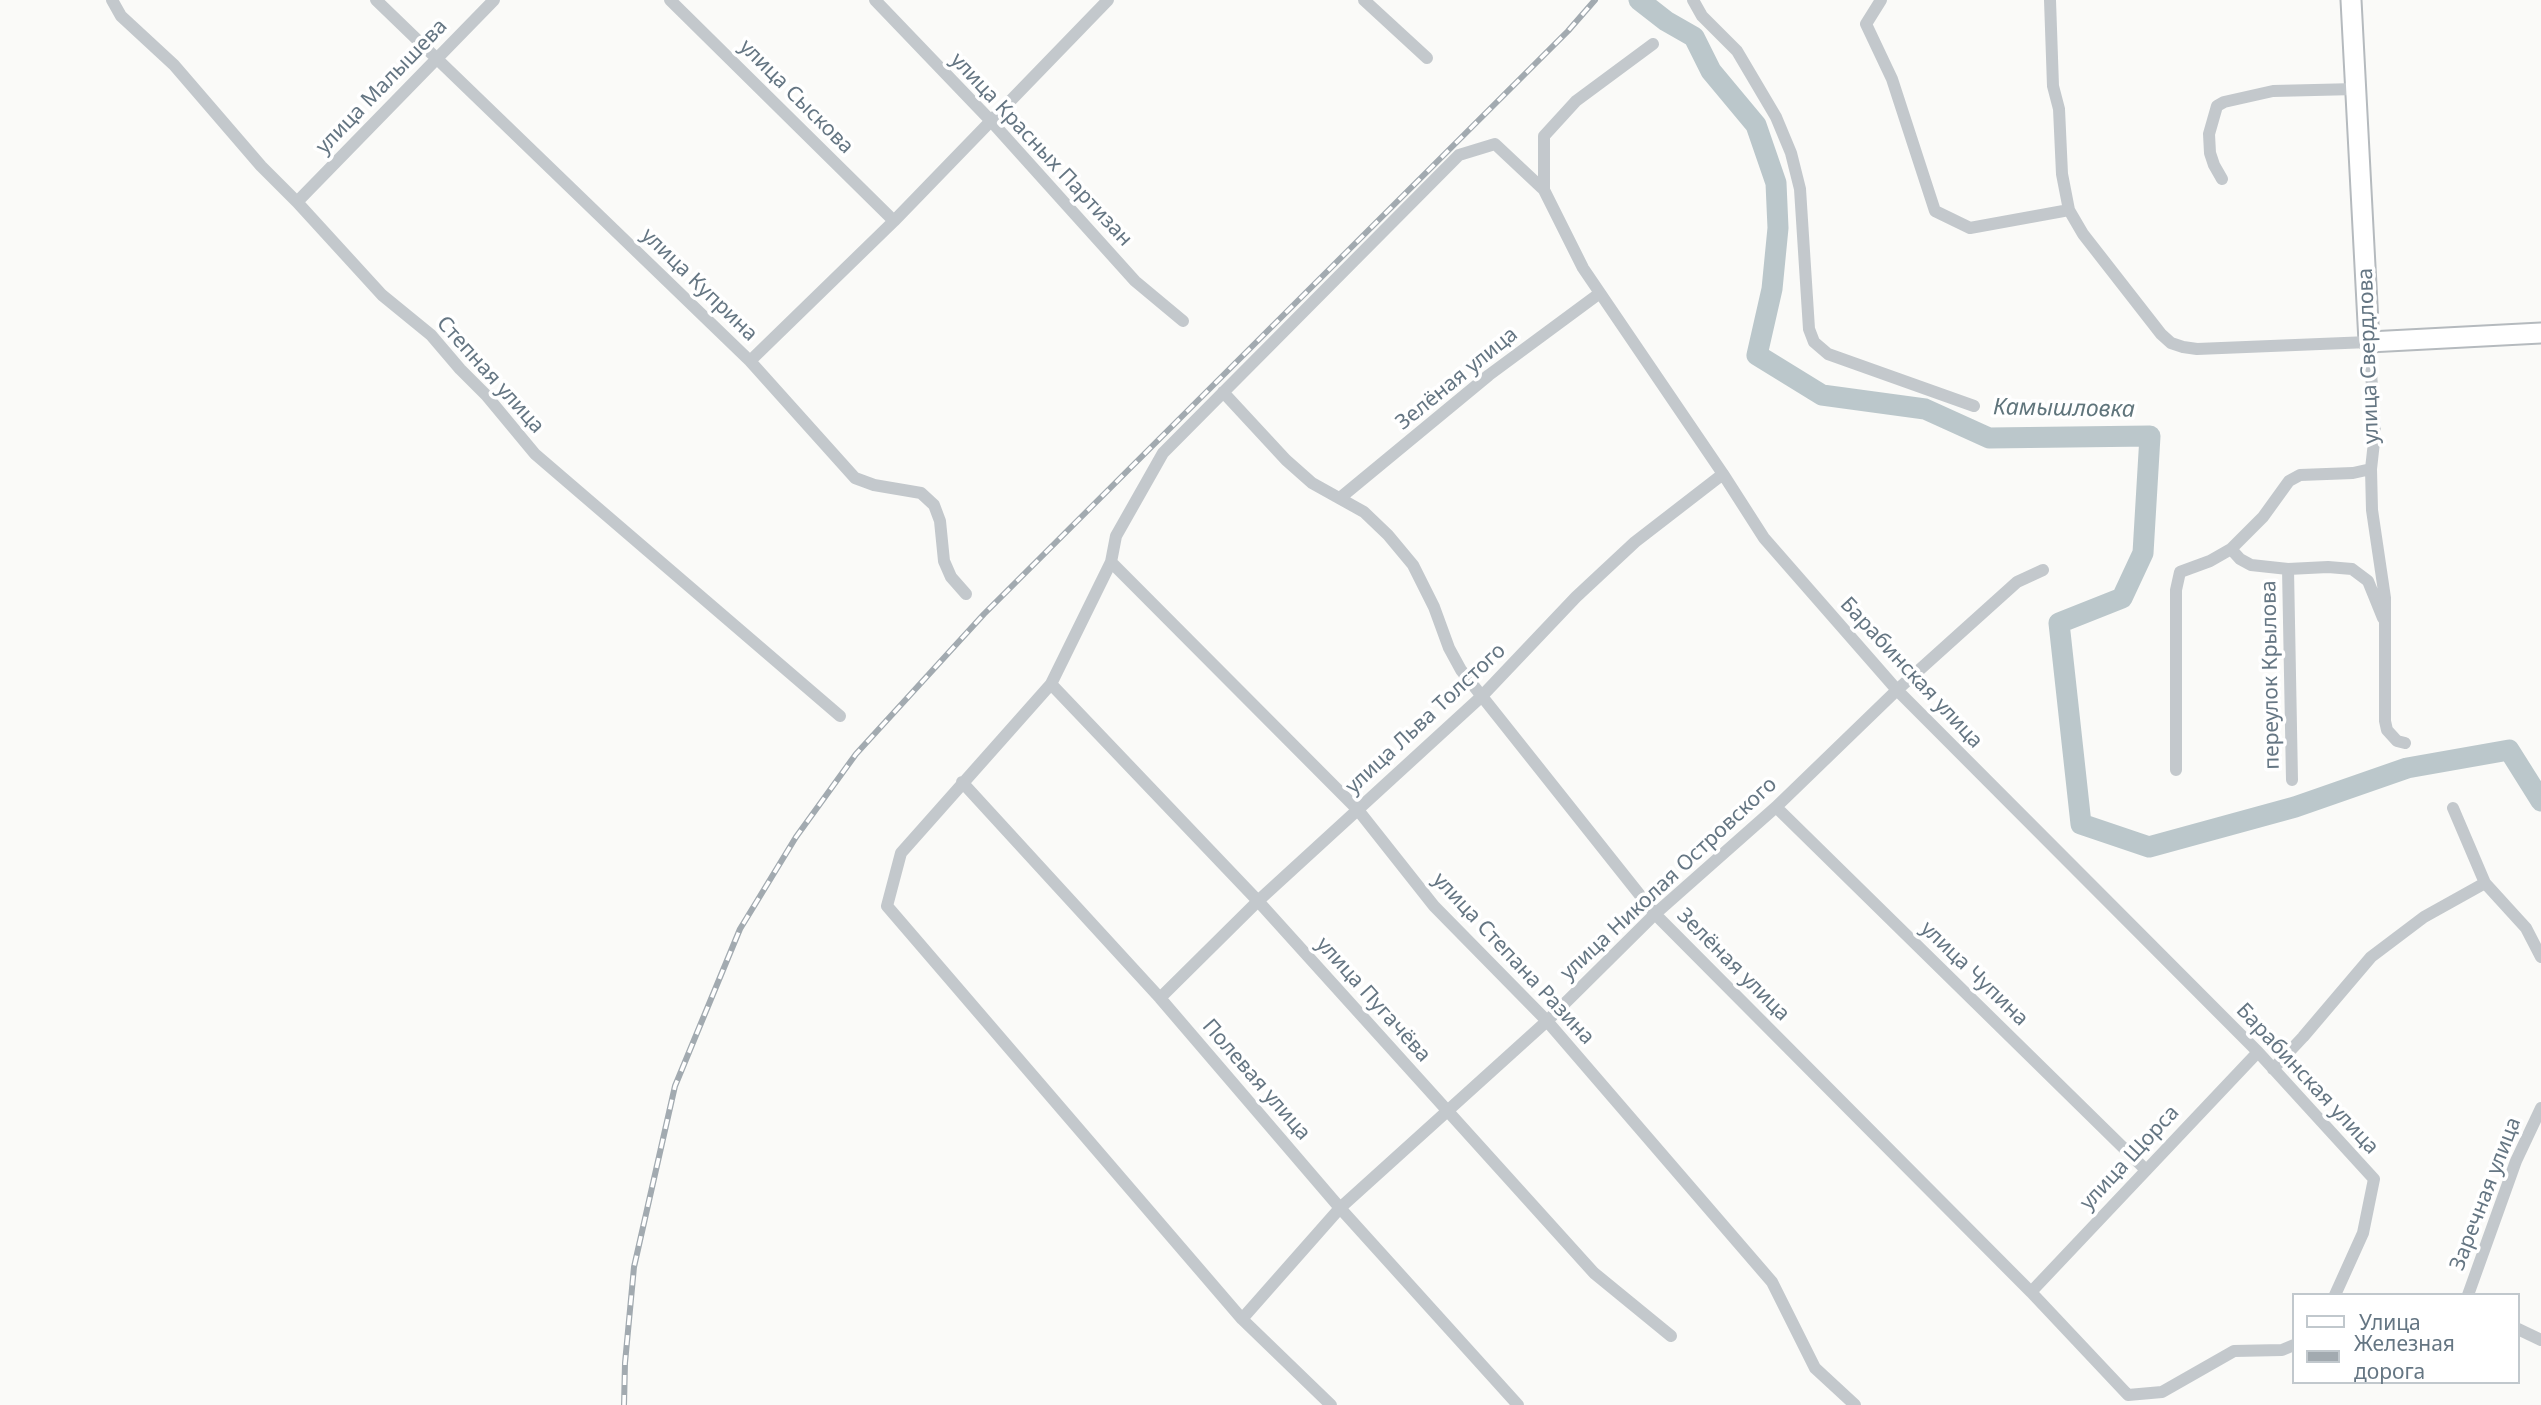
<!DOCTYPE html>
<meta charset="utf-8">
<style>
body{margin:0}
#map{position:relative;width:2541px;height:1405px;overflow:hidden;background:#fafaf8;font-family:"Noto Sans",sans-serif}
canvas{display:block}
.legend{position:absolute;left:2292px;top:1293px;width:228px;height:91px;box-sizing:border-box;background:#fff;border:2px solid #c1c8cd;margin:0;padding:9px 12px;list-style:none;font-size:21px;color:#657683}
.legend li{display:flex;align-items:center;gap:14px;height:35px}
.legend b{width:35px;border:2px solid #c1c8cd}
</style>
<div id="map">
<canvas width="2541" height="1405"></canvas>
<ul class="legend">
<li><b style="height:9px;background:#fff"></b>Улица</li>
<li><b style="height:9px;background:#a2aab0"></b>Железная дорога</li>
</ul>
</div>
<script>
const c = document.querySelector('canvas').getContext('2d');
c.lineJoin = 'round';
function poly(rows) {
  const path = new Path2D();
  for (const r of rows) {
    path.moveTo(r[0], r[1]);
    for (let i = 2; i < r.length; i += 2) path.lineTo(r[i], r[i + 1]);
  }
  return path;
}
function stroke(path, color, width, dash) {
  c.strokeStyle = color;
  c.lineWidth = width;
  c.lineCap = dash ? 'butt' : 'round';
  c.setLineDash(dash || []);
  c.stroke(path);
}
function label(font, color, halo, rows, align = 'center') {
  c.font = font + ' "Noto Sans",sans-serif';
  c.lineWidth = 7;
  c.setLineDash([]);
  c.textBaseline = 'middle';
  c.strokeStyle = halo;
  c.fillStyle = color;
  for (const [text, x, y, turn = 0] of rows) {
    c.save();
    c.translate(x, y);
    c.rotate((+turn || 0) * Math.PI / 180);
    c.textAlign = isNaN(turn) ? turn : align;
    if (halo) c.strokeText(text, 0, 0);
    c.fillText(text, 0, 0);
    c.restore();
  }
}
stroke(poly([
 [1639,0,1666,21,1694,37,1711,71,1756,125,1776,183,1778,228,1772,289,1757,355,1822,395,1925,409,1989,438,2150,436,2143,553,2122,598,2059,623,2081,824,2149,847,2295,807,2407,768,2509,750,2541,801]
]), '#bbc7cb', 21);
const primary = poly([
 [2351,0,2369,342,2541,333]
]);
stroke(primary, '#b5babe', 23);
stroke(poly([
 [112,0,121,16,174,65,261,166,297,202,382,295,431,335,460,369,486,395,535,454,840,716],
 [376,0,750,361,855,478,874,485,921,493,934,505,940,521,944,561,951,577,966,594],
 [670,0,894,221],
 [875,0,991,121,1135,281,1183,321],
 [1364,0,1427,58],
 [1693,0,1702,16,1737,51,1776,117,1791,153,1800,189,1809,329,1814,342,1828,354,1974,406],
 [1881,0,1866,24,1892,79,1935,211,1970,228,2069,210],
 [2050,0,2053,86,2059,109,2062,174,2069,210,2083,234,2161,334,2171,343,2183,347,2197,349,2369,342,2375,433,2371,469,2372,510,2385,598,2385,721,2387,730,2397,741,2405,743],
 [1653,44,1576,101,1544,136,1544,190,1583,268,1723,474,1764,538,1897,690,2258,1052,2374,1179,2363,1233,2335,1295],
 [2222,179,2214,165,2210,153,2209,134,2217,106,2224,102,2273,91,2356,89],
 [297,202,494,0],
 [750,361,894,221,1108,0],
 [1223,392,1286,460,1312,483,1364,512,1388,535,1413,565,1434,607,1449,648,1461,670,1655,914,2031,1292,2128,1395,2162,1392,2234,1351,2282,1350,2294,1345],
 [1340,498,1489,375,1600,293],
 [2231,549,2240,559,2251,565,2288,569,2328,567,2352,569,2368,581,2383,618],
 [1111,562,1358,810,1434,906,1547,1021,1772,1282,1815,1368,1855,1405],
 [2288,569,2292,780],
 [1051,684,1258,901,1594,1273,1671,1336],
 [2176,770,2176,590,2180,572,2210,561,2231,549,2263,517,2289,481,2300,475,2353,473,2371,469],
 [962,782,1160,998,1340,1208,1518,1405],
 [1776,807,2145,1169],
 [2453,808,2485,883,2526,928,2541,957],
 [1160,998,1258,901,1482,696,1576,597,1635,542,1723,474],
 [2273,1069,2303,1037,2371,957,2424,917,2485,883],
 [2031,1292,2258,1052],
 [2468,1295,2516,1161,2541,1108],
 [1242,1319,1340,1208,1547,1021,1655,914,1776,807,1897,690,2017,582,2043,570],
 [2518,1329,2541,1340],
 [1331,1405,1242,1319,887,906,901,853,1051,684,1111,562,1116,536,1163,453,1459,155,1495,144,1544,190]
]), '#c3c8cc', 12);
stroke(primary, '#fff', 19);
const rail = poly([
 [624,1405,625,1363,634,1267,675,1086,740,929,796,837,856,754,984,614,1568,31,1595,0]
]);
stroke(rail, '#a2aab0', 6);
stroke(rail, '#fff', 3.5, [10]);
label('21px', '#657683', '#fff', [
 ["улица Малышева",382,87,-46],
 ["улица Сыскова",796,97,45],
 ["улица Красных Партизан",1041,150,47],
 ["улица Куприна",699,285,44],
 ["улица Свердлова",2369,356,-92],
 ["Степная улица",490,375,48],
 ["Зелёная улица",1457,379,-39],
 ["Барабинская улица",1911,673,47],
 ["переулок Крылова",2271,675,-91],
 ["улица Льва Толстого",1426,719,-43],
 ["улица Николая Островского",1669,879,-43],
 ["улица Степана Разина",1513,959,47],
 ["Зелёная улица",1733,965,45],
 ["улица Чупина",1974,974,44],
 ["улица Пугачёва",1373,1000,48],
 ["Барабинская улица",2307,1079,47],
 ["Полевая улица",1256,1080,49],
 ["улица Щорса",2130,1158,-47],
 ["Заречная улица",2486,1194,-69]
]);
label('italic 23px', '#60757c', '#fff', [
 ["Камышловка",2064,409,1]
]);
</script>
